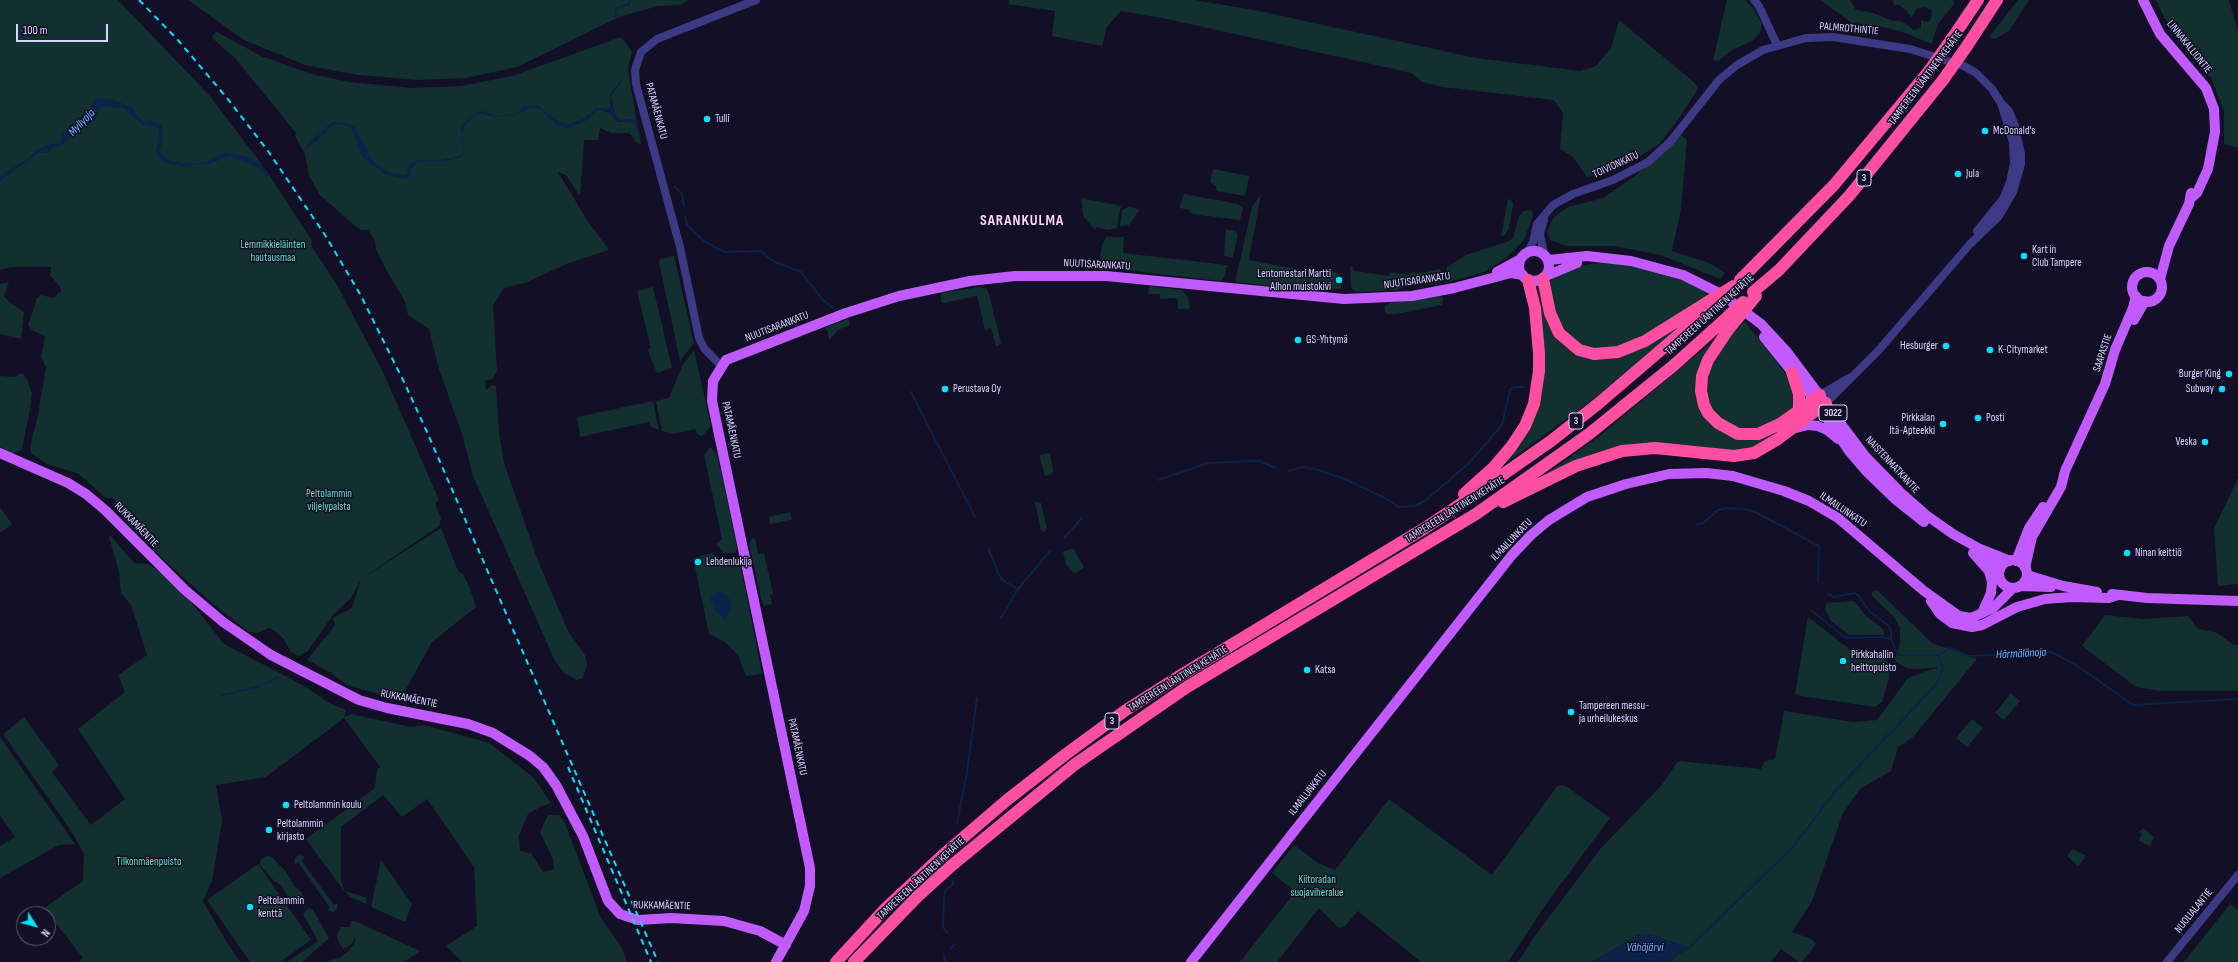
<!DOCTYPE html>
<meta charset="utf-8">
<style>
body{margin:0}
#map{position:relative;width:2238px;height:962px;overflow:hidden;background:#130f26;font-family:"Sofia Sans Condensed",sans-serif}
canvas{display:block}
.north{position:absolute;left:16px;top:906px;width:40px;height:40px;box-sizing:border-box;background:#130f26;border:1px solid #625e7d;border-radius:50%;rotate:126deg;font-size:11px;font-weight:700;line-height:16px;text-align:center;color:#d9d4ff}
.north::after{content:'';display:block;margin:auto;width:14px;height:18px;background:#00e5ff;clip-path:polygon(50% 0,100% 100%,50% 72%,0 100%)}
.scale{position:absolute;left:16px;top:24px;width:92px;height:18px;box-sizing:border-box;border:2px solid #d9d4ff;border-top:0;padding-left:5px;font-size:12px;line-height:14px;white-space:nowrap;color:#d9d4ff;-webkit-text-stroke:3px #130f26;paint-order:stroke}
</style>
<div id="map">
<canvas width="2238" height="962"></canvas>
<div class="north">N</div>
<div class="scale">100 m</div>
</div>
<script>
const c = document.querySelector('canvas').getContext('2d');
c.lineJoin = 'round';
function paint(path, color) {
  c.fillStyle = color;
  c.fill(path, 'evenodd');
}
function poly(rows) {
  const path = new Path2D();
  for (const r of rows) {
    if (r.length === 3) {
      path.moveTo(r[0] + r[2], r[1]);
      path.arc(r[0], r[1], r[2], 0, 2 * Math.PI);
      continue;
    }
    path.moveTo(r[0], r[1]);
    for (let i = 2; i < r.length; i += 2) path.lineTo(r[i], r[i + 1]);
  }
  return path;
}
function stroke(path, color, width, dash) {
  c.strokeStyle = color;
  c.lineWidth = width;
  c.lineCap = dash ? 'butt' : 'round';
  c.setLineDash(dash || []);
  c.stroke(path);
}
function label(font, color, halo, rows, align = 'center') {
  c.font = font + ' "Sofia Sans Condensed",sans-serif';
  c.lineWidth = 3;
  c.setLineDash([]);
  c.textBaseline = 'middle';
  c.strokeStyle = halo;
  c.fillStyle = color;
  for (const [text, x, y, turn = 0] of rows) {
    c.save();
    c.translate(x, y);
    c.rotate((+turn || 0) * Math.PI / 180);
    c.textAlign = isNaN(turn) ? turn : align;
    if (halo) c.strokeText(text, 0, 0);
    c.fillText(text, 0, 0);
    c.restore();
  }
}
paint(poly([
 [0,0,118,0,209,95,263,166,260,165,267,176,270,176,312,241,311,245,337,285,384,374,439,500,435,503,441,519,439,526,361,579,441,528,458,571,463,574,469,586,476,607,432,642,400,700,347,685,328,671,307,660,335,625,333,618,352,608,361,580,351,598,333,615,308,651,298,656,291,652,283,638,275,631,269,628,257,633,249,632,214,605,165,561,127,523,114,505,116,501,113,498,106,498,79,474,47,464,31,453,30,446,38,415,46,367,41,357,45,336,32,330,28,325,37,298,41,295,54,298,61,291,61,288,50,275,51,267,11,267,0,270],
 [188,0,688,0,681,5,658,6,619,17,517,67,466,78,417,80,358,75,305,65,244,40],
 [1009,0,1195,0,1254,10,1476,58,1580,71,1596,66,1611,48,1619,20,1695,83,1698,89,1678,120,1659,144,1633,161,1609,172,1587,177,1573,157,1560,149,1563,114,1554,100,1443,87,1422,82,1412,73,1162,18,1121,11,1107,27,1102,46,1052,36,1055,11,1008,4],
 [1727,0,1745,0,1753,8,1762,24,1760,33,1752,41,1732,50,1718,61,1713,60],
 [1820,0,1850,0,1856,10,1873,13,1893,21,1902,21,1914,30,1921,28,1921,20,1928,22,1931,19,1932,10,1924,7,1916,9,1914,15,1911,17,1906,10,1899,5,1894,5,1893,0,1954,0,1954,4,1938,24,1932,43,1929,43,1903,32,1878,26,1852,23],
 [2018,0,2029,0,2010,30,1995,39,1989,37],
 [2156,0,2229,0,2238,32,2238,148,2224,144,2224,111,2211,78,2165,19],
 [215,32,217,32,261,56,312,74,349,82,412,88,461,86,512,76,621,37,632,51,628,70,637,123,636,121,619,119,615,114,611,96,624,77,610,94,611,108,597,108,584,119,570,124,564,124,553,119,553,122,569,127,585,121,598,109,611,113,614,119,619,122,633,122,636,124,641,144,637,143,630,133,611,133,600,128,598,140,584,140,580,196,566,175,558,172,587,220,609,250,569,263,525,283,504,288,493,306,497,371,492,379,485,381,486,390,492,385,496,386,499,433,504,463,538,561,568,631,585,655,587,664,583,678,577,680,564,673,555,661,473,476,462,434,438,366,429,329,408,315,405,302,387,271,376,249,375,241,368,230,361,230,355,226,320,195,309,176,305,154,295,136,296,133,235,58,212,38],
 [1681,135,1687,140,1681,209,1672,251,1709,263,1725,273,1720,279,1661,255,1614,246,1566,246,1550,240,1547,231,1554,217,1568,207,1603,198,1636,175],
 [1213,169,1249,176,1245,196,1217,191,1216,186,1210,182],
 [1184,194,1238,204,1243,208,1240,220,1192,214,1187,209,1179,208],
 [1261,194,1249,260,1305,271,1328,268,1342,276,1341,289,1303,289,1235,282,1252,207],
 [1081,198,1121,206,1117,228,1107,230,1097,227,1095,230,1083,216],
 [1508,199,1511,200,1513,204,1509,228,1504,236,1501,236],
 [1129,207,1140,209,1129,225,1120,226,1122,210],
 [1530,210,1532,211,1533,216,1524,240,1506,258,1484,272,1445,283,1447,267,1466,255,1509,241,1513,238,1519,216,1524,211],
 [1226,229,1235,231,1238,234,1233,257,1224,256],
 [1106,237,1124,237,1123,253,1227,265,1225,275,1221,281,1099,267,1102,245],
 [674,256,694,343,680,361,659,262,660,259],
 [1605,262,1646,268,1694,284,1709,293,1656,331,1621,347,1592,349,1572,341,1560,329,1548,287,1552,279,1561,273,1580,266],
 [1352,265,1354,271,1389,276,1390,272,1409,275,1410,272,1420,273,1440,269,1442,272,1440,283,1416,284,1394,290,1358,292,1353,290,1351,287,1350,268],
 [9,282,4,296,9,302,24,312,21,339,0,334,0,284],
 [1149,286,1182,290,1188,297,1190,309,1178,309,1178,300,1175,298,1160,299,1160,294,1148,294],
 [653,287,672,368,657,373,650,356,648,349,651,348,637,291],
 [979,287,986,288,989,294,1001,343,999,345,996,346,991,328,985,330,977,296,943,303,941,301,941,293],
 [1439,296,1443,297,1442,305,1396,314,1387,314,1385,312,1385,306,1390,303],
 [1544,306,1557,338,1599,357,1689,318,1600,394,1498,469,1531,420,1540,307],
 [848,319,850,325,838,330,829,340,828,332,825,328],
 [1745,321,1788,377,1796,393,1794,406,1770,426,1747,430,1729,426,1714,413,1706,400,1708,368,1734,332],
 [1714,340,1703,362,1701,411,1751,440,1805,410,1771,440,1748,449,1728,451,1651,443,1525,489,1597,438],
 [694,350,711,426,702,436,697,434,695,429,673,434,662,431,656,401,669,398,682,366],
 [22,373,27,379,32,393,30,410,22,449,18,452,11,453,0,447,0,376,14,377],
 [653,401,659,430,651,427,649,422,580,437,577,417],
 [710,447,716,453,722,475,737,548,735,553,724,553,716,544,722,539,704,455],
 [1050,453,1053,471,1052,474,1045,476,1039,455],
 [2238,478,2238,584,2218,586,2214,529],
 [1036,502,1041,503,1047,529,1044,532,1041,530,1035,503],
 [0,507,12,524,0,533],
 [790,512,792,520,770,524,769,517],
 [111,536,134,563,148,564,161,572,192,603,224,644,306,687,329,703,346,710,344,718,351,714,411,727,424,725,489,743,533,777,551,803,540,807,528,814,519,835,520,851,531,853,543,872,554,869,553,859,540,832,548,815,559,815,564,821,601,918,622,948,627,962,462,962,446,946,477,926,474,867,427,799,402,817,383,795,341,827,341,881,345,891,367,898,366,904,349,896,345,891,338,883,306,839,375,788,377,769,380,767,344,718,266,777,216,785,222,821,212,881,203,901,226,941,240,962,78,962,83,958,44,908,83,881,84,854,70,829,3,734,24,717,59,765,52,772,91,825,125,799,78,729,125,692,118,675,147,655,131,605,121,593,119,572,109,537],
 [752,538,755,539,758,554,764,553,773,594,770,595,772,604,764,606,762,602,749,544],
 [1073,548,1084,567,1075,574,1066,565,1063,552],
 [712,553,721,559,741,567,762,674,746,676,738,655,725,642,709,634,693,558],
 [1877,590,1932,643,1977,659,1913,737,1898,747,1891,771,1860,789,1843,813,1812,901,1792,932,1811,939,1816,944,1802,962,1799,962,1781,949,1771,962,1671,962,1676,956,1689,948,1653,935,1645,934,1636,936,1592,962,1518,962,1534,937,1601,848,1661,786,1678,761,1761,769,1765,761,1775,759,1784,711,1853,722,1877,720,1908,678,1939,667,1917,669,1907,668,1894,661,1900,645,1900,627,1894,617,1872,596,1872,592],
 [1854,601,1866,616,1883,629,1884,635,1849,635,1831,621,1825,609,1827,603],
 [2105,615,2143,619,2188,616,2198,629,2215,632,2234,645,2238,645,2238,691,2161,691,2136,687,2082,646],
 [1808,617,1852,651,1864,656,1885,659,1888,663,1889,678,1882,702,1875,707,1795,695],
 [2011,693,2020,701,2004,720,1995,713],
 [1972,719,1983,728,1967,747,1956,738],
 [0,737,75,844,59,845,0,878,0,846,15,837,0,815],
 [1558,785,1566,786,1610,818,1546,904,1508,962,1421,962,1358,911,1345,926,1339,928,1319,908,1277,962,1240,962,1295,892,1272,873,1294,845,1318,863,1335,870,1389,799,1492,875],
 [2143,828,2154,837,2150,846,2139,841,2142,834,2139,832],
 [2072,849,2085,855,2085,858,2078,866,2067,856],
 [300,855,305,857,301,860,334,905,338,903,337,909,333,912,327,910,330,908,298,862,294,865,295,858],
 [266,856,272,857,287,873,294,886,301,892,304,899,301,902,295,902,288,897,281,885,274,881,260,865,260,861],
 [381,860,412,904,405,922,371,907],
 [258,864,311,940,280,962,250,962,207,900],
 [2230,904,2238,910,2238,962,2184,962],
 [308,908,313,910,329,938,302,962,287,962,318,941,303,914],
 [351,921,357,922,420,951,404,962,325,962,339,958,349,951,355,942,355,933,353,943,343,949,338,941,337,935,341,927,350,927]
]), '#12302f');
paint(poly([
 [624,77,611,96,615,114,619,119,630,119,637,122,643,147,635,123,617,121,608,111,597,110,585,121,567,128,555,124,541,110,532,107,517,114,495,117,477,113,467,123,462,135,464,151,462,157,442,162,419,161,411,168,410,176,405,179,385,174,367,161,362,156,352,129,344,124,333,125,316,142,306,149,305,147,332,122,345,123,355,127,374,163,390,173,406,175,410,164,418,160,441,160,460,156,463,151,461,129,466,121,475,113,482,111,496,116,514,114,519,112,522,106,537,105,557,121,570,124,584,119,596,108,612,108,610,94],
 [100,98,114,100,133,108,138,117,145,122,153,121,162,125,163,140,159,151,167,160,188,164,206,162,222,153,231,153,249,157,263,166,271,176,267,176,259,168,230,156,206,165,197,164,189,167,164,163,156,153,160,128,143,125,123,108,101,106,95,120,69,138,62,146,52,148,47,153,38,153,0,181,0,176,29,158,35,151,47,145,60,143,62,134,85,120,95,99],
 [715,592,720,592,726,594,732,603,726,621,717,613,711,602,711,596],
 [1645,934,1653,935,1689,948,1676,956,1671,962,1592,962,1636,936]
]), '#0c2248');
stroke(poly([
 [616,16,615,9,629,4,630,0],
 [674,186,682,194,684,206],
 [685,216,687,225,704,241,718,249,725,252,760,251,773,261,801,272,822,299,833,308],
 [911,392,975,517],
 [1289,471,1302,467,1315,469,1347,480,1385,498,1399,507,1415,506,1426,500,1469,463,1502,425,1510,390,1514,387,1523,387],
 [1159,480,1208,463,1260,461,1275,468],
 [1697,524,1702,524,1718,510,1724,508,1745,509,1757,513,1819,546,1818,582],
 [1064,538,1082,518],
 [989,550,999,575,1004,581,1018,589],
 [1828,594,1834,597,1854,593,1858,595,1869,611,1889,626,1891,632,1891,639],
 [1812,611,1846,638,1882,637,1891,639,1898,655,1939,655,1950,648,1969,656,2052,652,2076,665,2133,705,2238,699],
 [1001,618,1018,589,1050,551],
 [265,684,278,677],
 [222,695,258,687],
 [1891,733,1937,683,1943,670,1939,655],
 [957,823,967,772,977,698],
 [947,933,943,927,944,901,945,891,953,884,953,881],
 [951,948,955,944],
 [1689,948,1793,847,1837,789,1889,734],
 [944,954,945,962]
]), '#0c2248', 2);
stroke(poly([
 [1754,0,1759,6,1777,45],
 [1977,231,2003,199,2010,182,2014,163,2013,142,2001,103],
 [1527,253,1533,242,1537,224,1553,205,1573,194,1613,180,1648,162,1670,142,1719,80,1737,65,1763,50,1806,38,1833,37,1910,49,1964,66,1976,73,1992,89,2001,103,2009,111,2015,126,2021,154,2021,164,2013,192,1999,216,1970,244,1878,351,1826,403],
 [1544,254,1540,234,1544,220],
 [721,366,704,348,699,338,680,247,636,84,635,70,641,52,657,39,756,0],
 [1820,395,1849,378],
 [2167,962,2238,875]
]), '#3d3a85', 8);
stroke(poly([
 [2143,0,2160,34,2206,88,2214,109,2215,132,2208,169,2197,193,2191,198],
 [1534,266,15],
 [1549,260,1587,256,1631,261,1683,275,1721,294,1761,324,1787,352,1865,456,1901,493,1926,515,1953,534,1980,549,2010,561],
 [1497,272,1521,259],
 [2147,287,15],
 [1546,276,1577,263],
 [2160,279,2169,246,2189,204,2191,193],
 [2134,320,2145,301],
 [1764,337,1814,399,1849,451,1867,472,1895,499,1924,522],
 [1792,429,1808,425,1818,426,1827,430,1838,439],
 [0,453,68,483,86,494,105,510,185,590,223,622,271,655,359,700,387,708,468,724,493,733,530,756,543,767,556,785,583,836,608,901,620,914,638,920,671,918,724,921,760,931,786,945],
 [1973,553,1989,571,1992,582,1991,593,1982,613],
 [1981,555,1991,560,2000,570],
 [2013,574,14],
 [2016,561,2029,528,2043,507],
 [2025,568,2032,537,2061,487,2065,471,2105,384,2115,350,2133,308,2136,296],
 [2027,575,2063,586,2097,592],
 [2021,586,2051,587],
 [2112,594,2147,598,2238,601],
 [1931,601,1940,614,1952,623,1972,627,1982,625,2017,607,2045,599,2072,597,2109,598,2118,595],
 [776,962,804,911,810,886,810,868,712,401,713,381,726,360,846,313,899,296,970,281,1015,276,1106,276,1344,299,1412,296,1454,288,1511,273,1523,275],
 [1191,962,1512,555,1531,535,1549,520,1587,497,1626,484,1669,474,1706,473,1733,476,1784,491,1809,501,1838,518,1924,591,1959,616,1971,618,1993,608,2013,588]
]), '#c25bff', 10);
stroke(poly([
 [1953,37,1978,0],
 [1967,46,1997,0],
 [1543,279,1550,313,1559,333,1579,350,1594,354,1618,352,1645,341,1706,303],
 [1740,280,1834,185,1929,71],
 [1753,292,1779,270,1849,196,1943,80],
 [1728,330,1708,360,1702,376,1701,391,1704,405,1708,413,1718,423,1738,434,1758,434,1780,424,1820,395],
 [1792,372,1799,394,1799,409],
 [1464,494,1494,467,1511,447,1525,426,1534,404,1539,371,1539,353,1535,308,1528,280],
 [1503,502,1576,466,1622,451,1655,448,1734,456,1754,453,1778,439,1826,403],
 [836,962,884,910,944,854,1007,800,1066,754,1126,710,1178,677,1425,528,1468,499,1551,441,1599,403,1717,302],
 [854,962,918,896,951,866,1074,765,1187,687,1476,514,1589,434,1673,366,1722,322]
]), '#ff4fa3', 12);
stroke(poly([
 [139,0,177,39,227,98,268,151,325,235,360,294,404,382,427,432,658,962],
 [568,767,651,962]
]), '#00e5ff', 2, [6, 5]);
stroke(poly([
 [1929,71,1953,37],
 [1943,80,1967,46],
 [1706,303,1734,286],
 [1722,322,1743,302],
 [1728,330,1756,296]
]), '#ff4fa3', 12);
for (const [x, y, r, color] of [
 [707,119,4,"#00e5ff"],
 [1985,131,4,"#00e5ff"],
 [1958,174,4,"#00e5ff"],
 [2024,256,4,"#00e5ff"],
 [1339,280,4,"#00e5ff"],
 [1298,340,4,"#00e5ff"],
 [1946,346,4,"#00e5ff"],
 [1990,350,4,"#00e5ff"],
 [2229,374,4,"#00e5ff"],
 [945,389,4,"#00e5ff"],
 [2222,389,4,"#00e5ff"],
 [1978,418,4,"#00e5ff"],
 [1943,424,4,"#00e5ff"],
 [2205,442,4,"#00e5ff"],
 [2127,553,4,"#00e5ff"],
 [698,562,4,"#00e5ff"],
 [1843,661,4,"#00e5ff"],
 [1307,670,4,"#00e5ff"],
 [1571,712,4,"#00e5ff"],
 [286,805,4,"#00e5ff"],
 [269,830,4,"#00e5ff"],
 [250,907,4,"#00e5ff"]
]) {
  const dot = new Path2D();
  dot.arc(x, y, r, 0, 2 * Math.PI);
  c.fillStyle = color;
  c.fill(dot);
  stroke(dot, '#130f26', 1.5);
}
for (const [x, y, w] of [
 [1864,178,14],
 [1833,413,28],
 [1576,421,14],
 [1112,721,14]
]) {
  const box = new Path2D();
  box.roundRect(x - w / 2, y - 8, w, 16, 3);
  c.fillStyle = '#130f26';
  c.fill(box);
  stroke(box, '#d9d4ff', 1);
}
label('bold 10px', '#d9d4ff', null, [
 ["3",1864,178],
 ["3022",1833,413],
 ["3",1576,421],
 ["3",1112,721]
]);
label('11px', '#d9d4ff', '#130f26', [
 ["PALMROTHINTIE",1849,29,5],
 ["LINNAKALLIONTIE",2189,47,51],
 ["TAMPEREEN LÄNTINEN KEHÄTIE",1926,78,-53],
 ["PATAMÄENKATU",656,111,75],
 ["TOIVIONKATU",1616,165,-25],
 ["NUUTISARANKATU",1097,265,3],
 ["NUUTISARANKATU",1417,281,-8],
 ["TAMPEREEN LÄNTINEN KEHÄTIE",1710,315,-42],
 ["NUUTISARANKATU",777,327,-21],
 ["SAAPASTIE",2103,353,-72],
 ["PATAMÄENKATU",731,430,78],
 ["NAISTENMATKANTIE",1892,465,47],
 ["TAMPEREEN LÄNTINEN KEHÄTIE",1455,510,-32],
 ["ILMAILUNKATU",1843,510,34],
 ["RUKKAMÄENTIE",136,525,46],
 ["ILMAILUNKATU",1512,540,-46],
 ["TAMPEREEN LÄNTINEN KEHÄTIE",1178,679,-32],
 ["RUKKAMÄENTIE",409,699,11],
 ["PATAMÄENKATU",797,747,78],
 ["ILMAILUNKATU",1308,793,-52],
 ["TAMPEREEN LÄNTINEN KEHÄTIE",921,879,-43],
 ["RUKKAMÄENTIE",662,906,1],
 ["NUOLIALANTIE",2194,911,-51]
]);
label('11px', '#d9d4ff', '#130f26', [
 ["Tulli",715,119],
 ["McDonald's",1993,131],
 ["Jula",1966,174],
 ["Kart in",2032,250],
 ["Club Tampere",2032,263],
 ["Lentomestari Martti",1331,274,"right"],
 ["Alhon muistokivi",1331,287,"right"],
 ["GS-Yhtymä",1306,340],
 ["Hesburger",1938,346,"right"],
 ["K-Citymarket",1998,350],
 ["Burger King",2221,374,"right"],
 ["Perustava Oy",953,389],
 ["Subway",2214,389,"right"],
 ["Pirkkalan",1935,418,"right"],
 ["Itä-Apteekki",1935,431,"right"],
 ["Posti",1986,418],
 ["Veska",2197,442,"right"],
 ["Ninan keittiö",2135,553],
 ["Lehdenlukija",706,562],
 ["Pirkkahallin",1851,655],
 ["heittopuisto",1851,668],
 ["Katsa",1315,670],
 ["Tampereen messu-",1579,706],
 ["ja urheilukeskus",1579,719],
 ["Peltolammin koulu",294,805],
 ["Peltolammin",277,824],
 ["kirjasto",277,837],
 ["Peltolammin",258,901],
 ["kenttä",258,914]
], 'left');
label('11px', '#5fe0c0', '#130f26', [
 ["Lemmikkieläinten",273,245],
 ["hautausmaa",273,258],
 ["Peltolammin",329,494],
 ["viljelypalsta",329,507],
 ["Tilkonmäenpuisto",149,862],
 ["Kiitoradan",1317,880],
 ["suojaviheralue",1317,893]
]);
label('italic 12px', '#62b6ff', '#130f26', [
 ["Myllyoja",82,123,-46],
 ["Härmälänoja",2021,654,-3],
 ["Vähäjärvi",1645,948]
]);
c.letterSpacing = '1px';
label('bold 15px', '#ffd6f0', '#130f26', [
 ["SARANKULMA",1022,221]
]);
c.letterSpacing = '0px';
</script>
